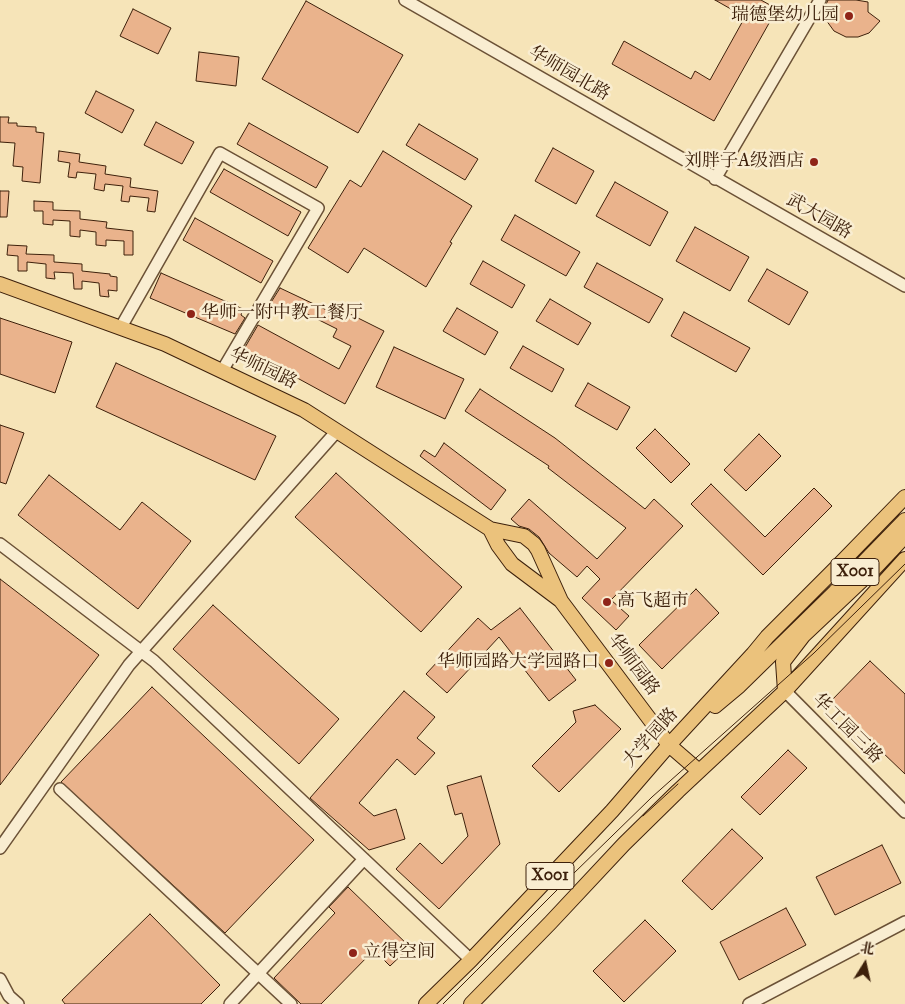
<!DOCTYPE html>
<meta charset="utf-8">
<style>
body{margin:0}
#map{position:relative;width:905px;height:1004px;overflow:hidden;background:#f6e4b8;font-family:"IM FELL Great Primer","Noto Serif SC",serif}
canvas{display:block}
.north{position:absolute;left:840px;top:939px;width:50px;height:50px;-webkit-text-stroke:4px #f9edd1;paint-order:stroke;rotate:10deg;font-size:14px;font-weight:700;line-height:20px;text-align:center;color:#3d200b}
.north::after{content:'';display:block;margin:auto;width:18px;height:22px;background:#3d200b;clip-path:polygon(50% 0,100% 100%,50% 72%,0 100%)}
</style>
<div id="map">
<canvas width="905" height="1004"></canvas>
<div class="north">北</div>
</div>
<script>
const c = document.querySelector('canvas').getContext('2d');
c.lineJoin = 'round';
function paint(path, color) {
  c.fillStyle = color;
  c.fill(path, 'evenodd');
}
function poly(rows) {
  const path = new Path2D();
  for (const r of rows) {
    path.moveTo(r[0], r[1]);
    for (let i = 2; i < r.length; i += 2) path.lineTo(r[i], r[i + 1]);
  }
  return path;
}
function stroke(path, color, width, dash) {
  c.strokeStyle = color;
  c.lineWidth = width;
  c.lineCap = dash ? 'butt' : 'round';
  c.setLineDash(dash || []);
  c.stroke(path);
}
function label(font, color, halo, rows, align = 'center') {
  c.font = font + ' "IM FELL Great Primer","Noto Serif SC",serif';
  c.lineWidth = 5;
  c.setLineDash([]);
  c.textBaseline = 'middle';
  c.strokeStyle = halo;
  c.fillStyle = color;
  for (const [text, x, y, turn = 0] of rows) {
    c.save();
    c.translate(x, y);
    c.rotate((+turn || 0) * Math.PI / 180);
    c.textAlign = isNaN(turn) ? turn : align;
    if (halo) c.strokeText(text, 0, 0);
    c.fillText(text, 0, 0);
    c.restore();
  }
}
const building = poly([
 [715,0,761,0,777,9,714,121,612,64,624,41,691,79,695,71,710,80,745,17,715,0],
 [828,0,856,0,868,2,868,12,880,21,869,33,858,37,846,37,834,31,826,20,825,7,828,0],
 [306,1,403,55,358,133,262,79,306,1],
 [133,9,171,28,158,54,120,36,133,9],
 [199,52,239,57,236,86,196,81,199,52],
 [96,91,134,110,122,133,85,113,96,91],
 [0,117,9,117,8,123,17,123,17,126,36,127,36,132,44,133,40,183,22,181,23,167,13,166,15,143,0,142,0,117],
 [156,122,194,142,182,164,144,145,156,122],
 [249,123,328,167,316,188,237,144,249,123],
 [419,124,478,159,465,180,406,145,419,124],
 [553,148,594,171,576,204,535,181,553,148],
 [59,151,80,154,79,162,106,166,105,174,131,178,130,187,158,191,155,212,147,211,149,198,130,196,129,202,121,201,123,186,105,184,104,191,94,189,96,174,77,172,76,178,68,177,70,163,58,161,59,151],
 [383,151,472,206,450,242,452,243,426,287,364,248,348,273,308,248,350,180,361,187,383,151],
 [224,169,301,212,288,236,210,192,224,169],
 [615,182,668,212,650,246,596,216,615,182],
 [0,191,9,191,7,217,0,217,0,191],
 [34,201,53,202,53,210,80,211,80,219,107,222,106,228,133,231,133,255,124,255,124,241,106,240,106,246,96,245,96,232,80,230,80,237,70,236,70,221,53,220,53,225,43,224,43,211,34,211,34,201],
 [515,215,580,252,566,276,501,240,515,215],
 [195,218,273,261,261,283,183,240,195,218],
 [695,227,749,257,730,291,676,261,695,227],
 [8,245,27,246,26,254,54,255,54,262,82,264,82,271,110,274,110,276,117,277,117,291,108,290,109,297,100,296,99,283,82,281,82,289,74,289,73,273,54,272,55,279,46,278,46,264,27,262,27,271,18,271,18,256,7,255,8,245],
 [483,261,525,285,512,308,470,284,483,261],
 [597,263,663,299,649,323,584,287,597,263],
 [767,269,808,292,789,325,748,301,767,269],
 [161,273,243,309,241,315,245,318,235,334,150,298,161,273],
 [280,288,335,314,338,308,384,331,345,404,244,349,258,325,339,369,351,346,333,337,337,329,295,308,291,315,270,304,280,288],
 [550,299,591,323,578,345,536,321,550,299],
 [457,308,498,332,485,355,443,331,457,308],
 [684,312,750,348,736,372,671,336,684,312],
 [0,318,72,342,55,393,0,374,0,318],
 [523,346,564,369,552,392,510,368,523,346],
 [394,347,464,379,445,419,376,387,394,347],
 [116,363,276,436,255,480,96,407,116,363],
 [588,383,630,407,617,430,575,406,588,383],
 [480,389,555,438,645,509,654,499,683,526,611,600,629,616,616,630,582,598,600,579,587,566,577,577,549,553,539,537,529,529,519,526,511,519,529,499,597,559,626,528,548,468,549,466,465,411,480,389],
 [0,425,24,433,6,484,0,482,0,425],
 [655,429,690,464,671,483,636,448,655,429],
 [759,434,781,456,746,491,724,470,759,434],
 [444,443,506,490,491,510,420,456,424,450,435,457,444,443],
 [336,473,462,587,421,632,295,517,336,473],
 [49,475,120,530,142,502,191,541,138,609,18,515,49,475],
 [711,484,765,537,814,488,832,506,763,575,691,504,711,484],
 [0,579,99,655,0,785,0,579],
 [696,589,719,613,662,669,639,645,696,589],
 [213,605,339,719,299,764,173,649,213,605],
 [520,608,576,680,549,701,499,637,447,693,426,674,478,618,491,630,520,608],
 [870,661,905,694,905,774,830,702,870,661],
 [152,687,314,840,225,933,61,782,152,687],
 [404,691,435,717,417,738,435,753,415,775,397,759,359,803,374,816,396,809,405,839,369,850,310,798,404,691],
 [595,705,621,729,559,792,532,766,576,722,573,711,595,705],
 [788,750,807,768,760,815,741,797,788,750],
 [481,776,500,844,439,909,396,869,420,843,442,864,468,836,462,813,455,815,447,786,481,776],
 [732,829,763,858,712,910,682,881,732,829],
 [882,845,901,883,835,915,816,877,882,845],
 [348,887,410,947,390,966,374,950,321,1004,301,1004,274,978,335,913,329,907,348,887],
 [786,908,806,945,739,980,720,942,786,908],
 [150,914,220,985,201,1004,65,1004,62,1000,150,914],
 [645,920,676,951,624,1002,593,971,645,920]
]);
paint(building, '#eab38c');
stroke(building, '#3d200b', 1);
const minor = poly([
 [405,0,905,286],
 [715,179,820,0],
 [121,327,220,153,318,208,222,371],
 [0,544,154,661,471,960],
 [785,691,905,812],
 [60,789,291,1004],
 [0,848,129,665,337,431],
 [0,979,9,996,18,1004],
 [230,1004,364,859],
 [749,1004,905,922]
]);
const major = poly([
 [0,284,165,344,304,410,490,529,524,536,534,544,538,550,561,601,669,745,699,771],
 [490,529,498,545,512,564,560,600],
 [785,691,783,662,803,636,874,569,905,536],
 [715,706,739,686,835,592,905,520],
 [426,1004,471,960,612,811,669,745,753,654,767,637,836,568,905,497],
 [471,1004,551,922,624,844,678,791,785,691,905,559]
]);
stroke(minor, '#6b5136', 14);
stroke(major, '#3d200b', 16);
stroke(minor, '#f9edd1', 11);
stroke(major, '#ebc27c', 14);
stroke(poly([
 [643,816,678,784],
 [443,1004,573,874,652,797,814,653,905,564]
]), '#3d200b', 1);
for (const [x, y, r, color] of [
 [849,16,5,"#8f2418"],
 [814,162,5,"#8f2418"],
 [191,314,5,"#8f2418"],
 [607,602,5,"#8f2418"],
 [609,663,5,"#8f2418"],
 [353,953,5,"#8f2418"]
]) {
  const dot = new Path2D();
  dot.arc(x, y, r, 0, 2 * Math.PI);
  c.fillStyle = color;
  c.fill(dot);
  stroke(dot, '#f9edd1', 2);
}
for (const [x, y, w] of [
 [855,572,48],
 [550,876,48]
]) {
  const box = new Path2D();
  box.roundRect(x - w / 2, y - 13.5, w, 27, 4);
  c.fillStyle = '#f9edd1';
  c.fill(box);
  stroke(box, '#3d200b', 1);
}
label('bold 16px', '#3d200b', null, [
 ["X001",855,572],
 ["X001",550,876]
]);
label('18px', '#3d200b', '#f9edd1', [
 ["瑞德堡幼儿园",839,16],
 ["刘胖子A级酒店",804,162],
 ["华师一附中教工餐厅",201,314,"left"],
 ["高飞超市",617,602,"left"],
 ["华师园路大学园路口",599,663],
 ["立得空间",363,953,"left"]
], 'right');
label('18px', '#3d200b', '#f9edd1', [
 ["华师园北路",569,74,30],
 ["武大园路",819,217,30],
 ["华师园路",263,369,25],
 ["华师园路",633,665,53],
 ["华工园三路",847,729,45],
 ["大学园路",651,738,-48]
]);
</script>
